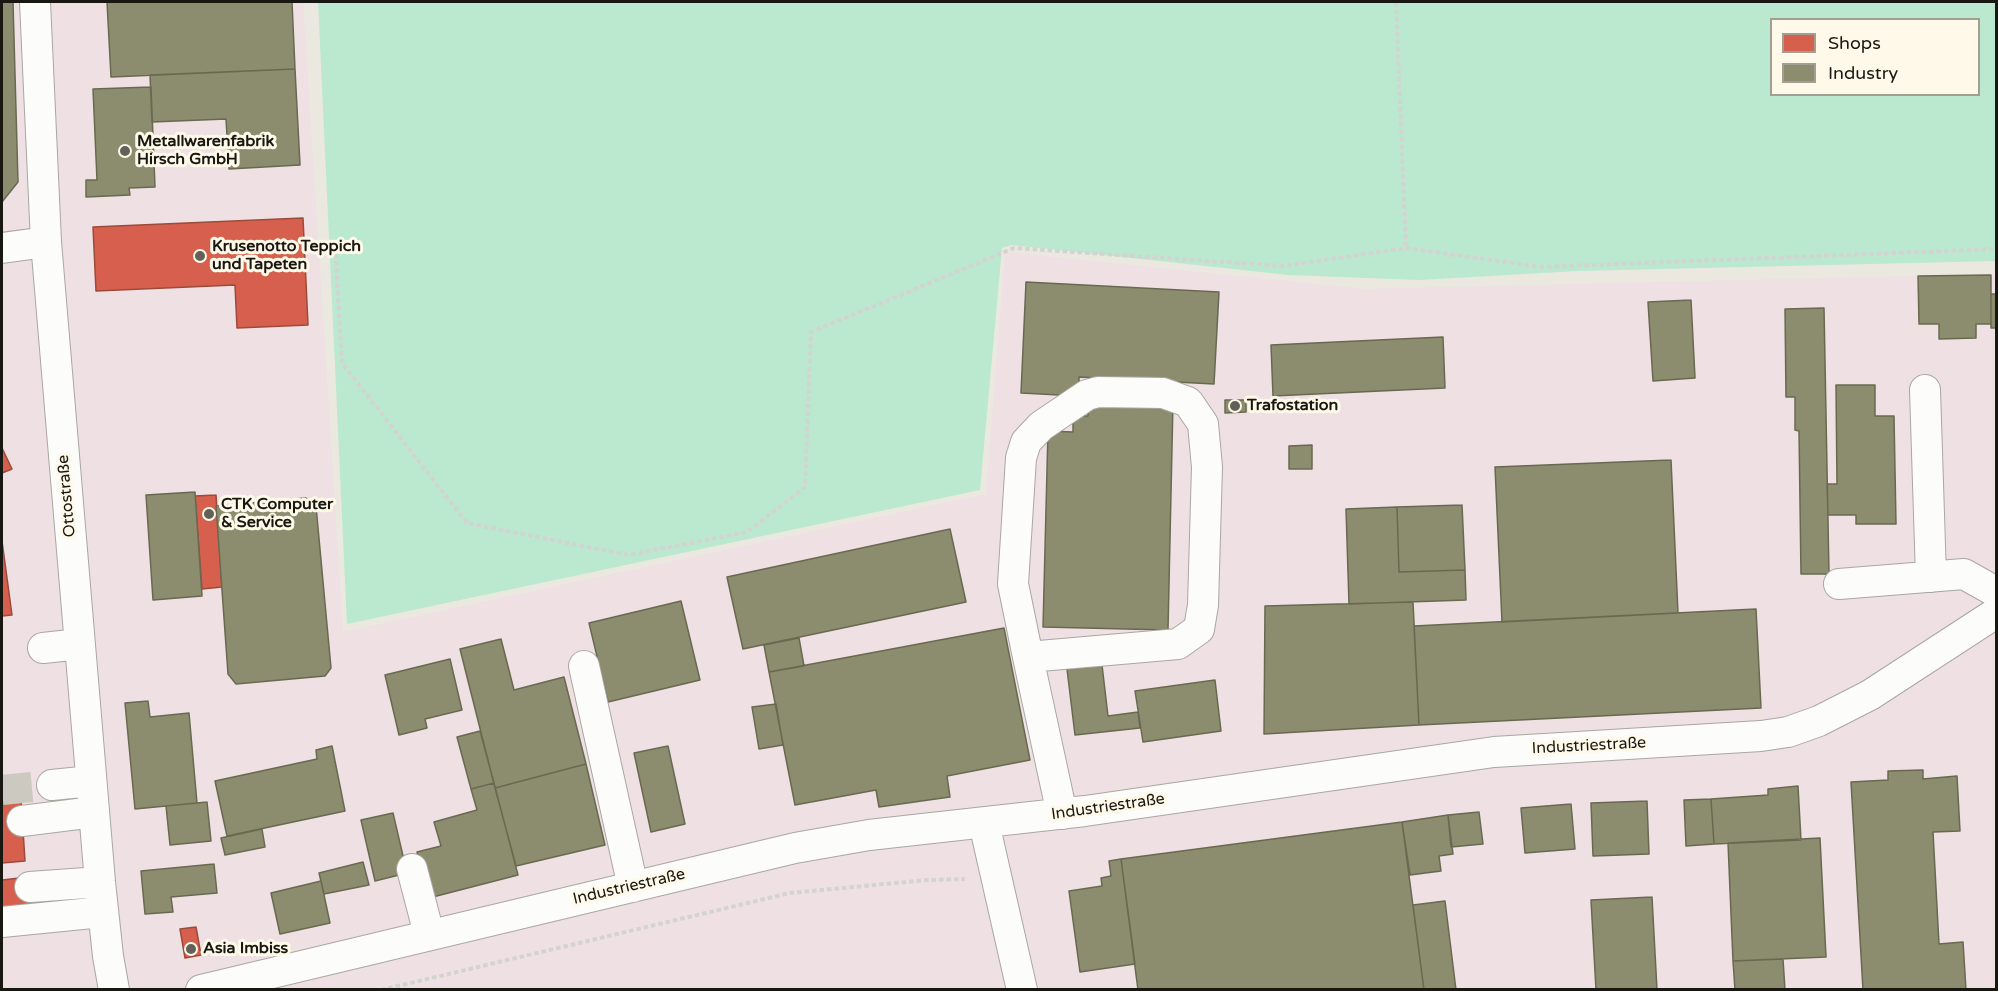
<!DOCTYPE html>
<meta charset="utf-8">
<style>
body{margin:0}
#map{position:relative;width:1998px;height:991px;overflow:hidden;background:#ebe8df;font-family:"Varela Round",sans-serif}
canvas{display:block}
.frame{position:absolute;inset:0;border:3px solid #181711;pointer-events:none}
.legend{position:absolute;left:1770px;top:18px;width:210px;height:78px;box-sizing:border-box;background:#fef9e8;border:2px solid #a29f92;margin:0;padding:8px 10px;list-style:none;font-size:18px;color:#181711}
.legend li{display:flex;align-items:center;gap:12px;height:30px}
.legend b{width:30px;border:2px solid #a29f92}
</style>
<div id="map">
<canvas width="1998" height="991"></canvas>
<div class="frame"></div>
<ul class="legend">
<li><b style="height:16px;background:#d6604d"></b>Shops</li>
<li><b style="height:16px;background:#8c8c6e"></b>Industry</li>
</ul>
</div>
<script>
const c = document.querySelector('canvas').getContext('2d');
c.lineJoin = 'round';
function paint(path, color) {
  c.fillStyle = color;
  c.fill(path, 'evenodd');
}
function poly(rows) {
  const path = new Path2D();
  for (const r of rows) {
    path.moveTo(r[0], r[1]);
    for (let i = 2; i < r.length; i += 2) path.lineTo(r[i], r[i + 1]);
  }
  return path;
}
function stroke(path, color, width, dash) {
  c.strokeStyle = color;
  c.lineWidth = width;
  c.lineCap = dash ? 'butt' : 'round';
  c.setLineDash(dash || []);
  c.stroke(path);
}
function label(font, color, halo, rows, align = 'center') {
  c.font = font + ' "Varela Round",sans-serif';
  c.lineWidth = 6;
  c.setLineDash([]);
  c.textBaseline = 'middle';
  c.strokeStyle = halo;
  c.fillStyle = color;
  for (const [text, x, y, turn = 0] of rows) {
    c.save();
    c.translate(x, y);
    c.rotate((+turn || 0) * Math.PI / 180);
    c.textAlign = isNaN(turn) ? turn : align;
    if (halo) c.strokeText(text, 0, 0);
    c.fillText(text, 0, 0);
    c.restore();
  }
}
paint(poly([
 [2,2,303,2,343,632,986,494,1005,252,1365,289,1996,274,1996,989,2,990]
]), '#eee0e3');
paint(poly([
 [318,2,1996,2,1996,261,1578,271,1420,280,1288,275,1012,245,1002,248,980,490,347,624],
 [1772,20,1978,20,1978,94,1772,94]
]), '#bbe9cf');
const shops = poly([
 [303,218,308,325,237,328,235,285,96,291,93,227,303,218],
 [2,448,12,469,2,473,2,448],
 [216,495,222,587,202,589,195,496,216,495],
 [2,541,12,615,2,616,2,541],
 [21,799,25,861,2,863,2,800,21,799],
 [28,877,31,905,2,908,2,880,28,877],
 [196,927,201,955,185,958,180,929,196,927]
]);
paint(shops, '#d6604d');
stroke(shops, '#9d4a3b', 1.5);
const industry = poly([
 [2,2,13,2,18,182,2,202,2,2],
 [107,2,292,2,295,69,111,77,107,2],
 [295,69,300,165,229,169,226,119,152,122,150,75,295,69],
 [151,87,155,187,129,188,130,195,86,197,86,180,97,180,93,89,151,87],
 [1991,275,1991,324,1976,324,1976,338,1939,339,1939,324,1919,324,1918,276,1991,275],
 [1026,282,1219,292,1214,384,1079,377,1079,396,1021,393,1026,282],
 [1991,294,1996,294,1996,328,1991,328,1991,294],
 [1691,300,1695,378,1653,381,1648,302,1691,300],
 [1824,308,1829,574,1801,574,1799,431,1795,430,1795,397,1786,397,1785,309,1824,308],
 [1443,337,1445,388,1273,396,1271,345,1443,337],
 [1836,385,1875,385,1875,416,1894,416,1896,524,1856,524,1856,515,1828,515,1827,484,1837,484,1836,385],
 [1088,399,1173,402,1168,630,1043,627,1048,431,1073,432,1073,416,1088,416,1088,399],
 [1225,400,1246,400,1246,412,1225,413,1225,400],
 [1312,445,1312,469,1289,469,1289,446,1312,445],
 [1671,460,1678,613,1502,622,1495,467,1671,460],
 [195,492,202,596,153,600,146,495,195,492],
 [306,498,316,506,331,668,325,676,236,684,228,674,216,506,306,498],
 [1462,505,1465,570,1399,572,1397,507,1462,505],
 [1397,507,1399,572,1465,570,1466,600,1349,604,1346,509,1397,507],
 [950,529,966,602,743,649,727,577,950,529],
 [681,601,700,680,608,702,589,623,681,601],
 [1413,602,1419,725,1264,734,1265,606,1413,602],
 [1756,609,1761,708,1419,725,1414,626,1756,609],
 [1004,628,1030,760,947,776,950,797,879,807,876,790,795,805,769,672,1004,628],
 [799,638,804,666,769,672,764,645,799,638],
 [501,639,514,690,564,677,586,764,495,788,460,649,501,639],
 [450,659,462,710,425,719,427,728,399,735,385,675,450,659],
 [1102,665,1108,716,1138,712,1140,728,1075,735,1067,669,1102,665],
 [1215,680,1221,731,1143,742,1135,691,1215,680],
 [148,701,150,717,189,713,197,803,135,809,125,703,148,701],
 [776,704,783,745,759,749,752,707,776,704],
 [480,731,494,783,471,789,457,737,480,731],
 [332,746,345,811,227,836,215,781,317,759,316,750,332,746],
 [668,746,685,824,651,832,634,753,668,746],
 [586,764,605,845,516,866,495,788,586,764],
 [1923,770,1923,779,1957,776,1960,831,1933,832,1939,944,1963,942,1966,990,1863,990,1851,782,1888,780,1888,771,1923,770],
 [494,783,518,875,429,898,417,852,441,846,434,822,477,810,471,789,494,783],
 [1798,786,1801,840,1714,844,1711,799,1768,795,1768,789,1798,786],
 [1711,799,1714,844,1686,846,1684,800,1711,799],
 [1647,801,1649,854,1593,856,1591,803,1647,801],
 [207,802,211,841,170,845,166,806,207,802],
 [1571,804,1575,849,1525,853,1521,808,1571,804],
 [1479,812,1483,844,1451,847,1448,815,1479,812],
 [393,813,407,873,375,881,361,820,393,813],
 [1448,815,1453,854,1439,856,1441,871,1410,875,1402,822,1448,815],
 [1402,822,1424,990,1138,990,1121,859,1402,822],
 [262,829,265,847,225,855,221,838,262,829],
 [1820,838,1826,957,1733,961,1728,843,1820,838],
 [1121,859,1135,964,1080,972,1069,891,1102,886,1101,878,1111,876,1109,861,1121,859],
 [363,862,369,885,324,894,319,873,363,862],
 [214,864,217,893,171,897,173,912,145,914,141,871,214,864],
 [321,881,330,923,280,934,271,893,321,881],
 [1652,897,1657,990,1596,990,1591,900,1652,897],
 [1445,901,1456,990,1424,990,1413,905,1445,901],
 [1783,959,1785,990,1735,990,1733,961,1783,959]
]);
paint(industry, '#8c8c6e');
stroke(industry, '#696952', 1.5);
stroke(poly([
 [2,790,52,785]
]), '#cbc9c0', 30, [30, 15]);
const minor = poly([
 [35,2,46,242,100,882,108,956,114,990],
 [2,248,46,242],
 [1925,390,1931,577],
 [1839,584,1964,574,1996,592],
 [43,648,80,644],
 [1028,657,1178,644,1199,629,1203,605,1207,467,1203,424,1188,402,1163,393,1098,392,1087,395,1041,426,1026,442,1021,458,1013,584,1028,657,1034,685,1062,814],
 [584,666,633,887],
 [52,785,91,781],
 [22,821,94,812],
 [984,823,1022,990],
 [412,869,429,934],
 [30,887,100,882],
 [2,922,102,912],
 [201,990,795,848,869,835,1085,811,1494,752,1761,736,1788,732,1819,721,1870,695,1996,613]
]);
stroke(minor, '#aaa7a0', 32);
stroke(poly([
 [1396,2,1406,248],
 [335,246,342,363,467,523,628,555,747,532,805,487,811,332,1014,248,1284,266,1406,248,1540,267,1996,249],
 [381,990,790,893,927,880,965,879]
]), '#d3d3d0', 4, [4.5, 3]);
stroke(minor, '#fcfcfa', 30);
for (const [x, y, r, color] of [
 [125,151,6,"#626059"],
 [200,256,6,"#626059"],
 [1235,406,6,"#626059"],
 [209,514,6,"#626059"],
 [191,949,6,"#626059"]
]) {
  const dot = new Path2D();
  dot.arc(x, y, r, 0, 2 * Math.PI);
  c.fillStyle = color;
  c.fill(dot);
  stroke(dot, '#fef9e8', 2);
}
label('bold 16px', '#181711', '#fef9e8', [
 ["Metallwarenfabrik",137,142],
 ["Hirsch GmbH",137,160],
 ["Krusenotto Teppich",212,247],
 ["und Tapeten",212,265],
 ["Trafostation",1247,406],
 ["CTK Computer",221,505],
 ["& Service",221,523],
 ["Asia Imbiss",203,949]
], 'left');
label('16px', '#181711', '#fef9e8', [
 ["Ottostraße",67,496,-95],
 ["Industriestraße",1589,746,-3],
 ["Industriestraße",1108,807,-8],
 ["Industriestraße",629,887,-13]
]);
</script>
